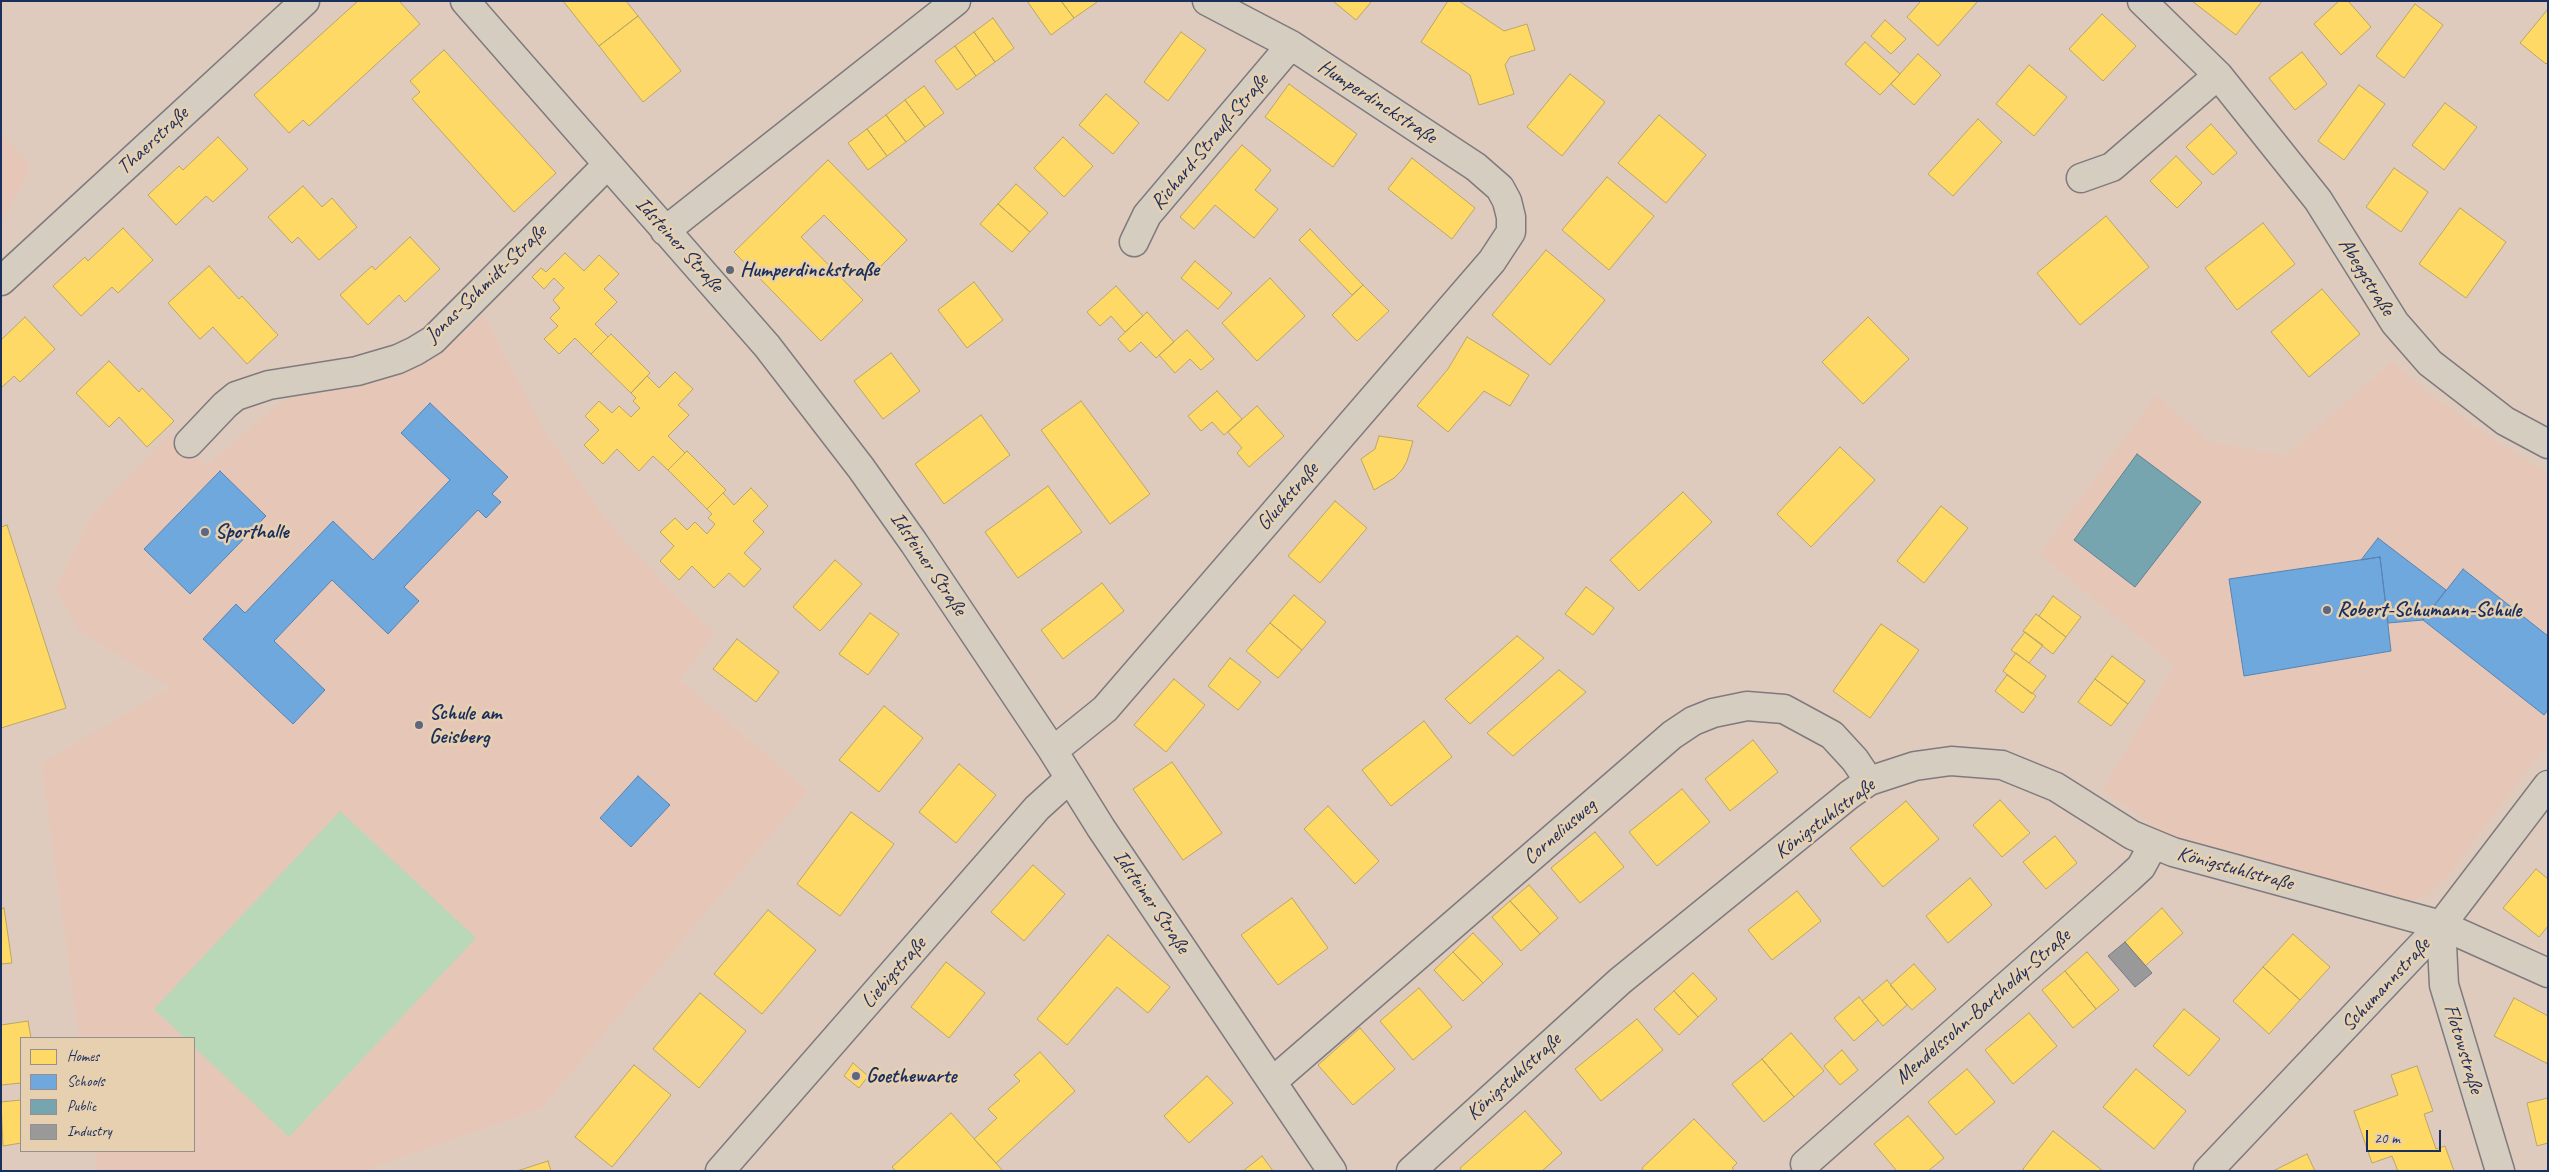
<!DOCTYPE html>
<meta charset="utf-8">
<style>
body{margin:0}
#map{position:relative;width:2549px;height:1172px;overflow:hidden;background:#decbbe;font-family:Caveat,sans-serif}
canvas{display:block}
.frame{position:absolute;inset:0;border:2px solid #1b2f5e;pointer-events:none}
.legend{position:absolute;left:20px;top:1037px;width:175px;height:115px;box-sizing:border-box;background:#e7d0b0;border:1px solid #95908f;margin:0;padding:6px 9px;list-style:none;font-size:15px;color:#1b2f5e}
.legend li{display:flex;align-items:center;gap:10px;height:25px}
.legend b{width:25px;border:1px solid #95908f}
.scale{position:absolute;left:2366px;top:1130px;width:75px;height:22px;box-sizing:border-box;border:2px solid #1b2f5e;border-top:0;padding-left:6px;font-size:15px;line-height:18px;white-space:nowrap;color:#1b2f5e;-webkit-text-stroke:4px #e7d0b0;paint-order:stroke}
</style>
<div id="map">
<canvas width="2549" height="1172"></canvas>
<div class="frame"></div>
<ul class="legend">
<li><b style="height:14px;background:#ffd966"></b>Homes</li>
<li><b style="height:14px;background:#6fa8dc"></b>Schools</li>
<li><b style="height:14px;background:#76a5af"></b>Public</li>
<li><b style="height:14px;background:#999"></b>Industry</li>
</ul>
<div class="scale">20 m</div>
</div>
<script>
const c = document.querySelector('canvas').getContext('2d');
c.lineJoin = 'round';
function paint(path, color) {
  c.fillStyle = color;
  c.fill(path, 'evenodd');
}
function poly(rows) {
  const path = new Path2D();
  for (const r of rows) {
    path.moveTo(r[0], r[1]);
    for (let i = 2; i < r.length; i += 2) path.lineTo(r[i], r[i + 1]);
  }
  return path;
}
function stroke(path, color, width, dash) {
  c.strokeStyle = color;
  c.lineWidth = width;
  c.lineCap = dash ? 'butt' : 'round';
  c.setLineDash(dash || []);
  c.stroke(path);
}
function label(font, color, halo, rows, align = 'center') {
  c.font = font + ' Caveat,sans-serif';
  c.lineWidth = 5;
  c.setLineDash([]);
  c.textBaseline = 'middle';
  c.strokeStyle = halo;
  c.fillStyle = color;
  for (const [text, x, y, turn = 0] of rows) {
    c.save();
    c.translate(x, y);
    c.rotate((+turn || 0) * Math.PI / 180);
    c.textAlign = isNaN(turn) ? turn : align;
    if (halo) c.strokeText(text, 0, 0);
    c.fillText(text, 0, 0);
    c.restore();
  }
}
paint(poly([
 [1,133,31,166,1,225],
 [484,315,544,430,605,518,671,591,715,633,680,679,808,791,542,1108,364,1171,97,1171,94,1151,194,1151,194,1038,79,1038,41,764,170,687,79,631,55,589,90,517,169,434,207,465,283,400,376,380,435,357],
 [2392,361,2425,390,2500,444,2548,472,2548,744,2445,880,2426,896,2414,900,2397,900,2165,834,2103,790,2174,665,2039,554,2156,395,2209,441,2285,456]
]), '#e6c7b7');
paint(poly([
 [340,811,476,938,289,1137,194,1047,194,1038,185,1038,154,1009]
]), '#b8d8b7');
const homes = poly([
 [358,1,399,1,420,24,309,126,303,120,289,133,254,95,358,1],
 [563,1,626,1,638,16,599,46,563,1],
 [1027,1,1061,1,1074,18,1051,35,1027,1],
 [1061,1,1096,1,1097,2,1074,18,1061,1],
 [1333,1,1372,1,1356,20,1333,1],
 [1448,1,1459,1,1504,31,1527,24,1535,50,1510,57,1505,65,1514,94,1479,105,1470,75,1421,42,1448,1],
 [1921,1,1978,1,1938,46,1907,17,1921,1],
 [2192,1,2262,1,2236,35,2192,1],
 [2339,1,2348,1,2371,27,2341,55,2314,24,2339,1],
 [2415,4,2443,25,2404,78,2376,56,2415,4],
 [2548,9,2548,62,2546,64,2520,43,2548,9],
 [2102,14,2136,46,2103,81,2069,49,2102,14],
 [638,16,681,71,643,102,599,46,638,16],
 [993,18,1014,48,995,62,974,32,993,18],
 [1885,20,1906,39,1891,54,1871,36,1885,20],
 [974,32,995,62,976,76,955,46,974,32],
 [1181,32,1206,50,1168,101,1144,82,1181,32],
 [1865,42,1900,74,1880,95,1845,64,1865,42],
 [955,46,976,76,957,90,935,61,955,46],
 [444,50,556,173,514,212,412,99,420,92,410,81,444,50],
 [2302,52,2327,84,2295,110,2269,78,2302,52],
 [1918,54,1941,75,1914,105,1891,84,1918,54],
 [2029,65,2067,97,2034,136,1996,104,2029,65],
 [1570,74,1605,102,1562,156,1527,127,1570,74],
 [1289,84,1357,134,1333,167,1265,117,1289,84],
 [2359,85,2385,104,2344,160,2318,141,2359,85],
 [924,86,944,113,925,127,905,100,924,86],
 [1106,94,1139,123,1113,154,1079,125,1106,94],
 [905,100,925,127,906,142,886,115,905,100],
 [2445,103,2477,127,2444,170,2412,145,2445,103],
 [886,115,906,142,887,156,867,129,886,115],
 [1659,115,1706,155,1666,203,1618,163,1659,115],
 [1978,119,2002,142,1953,196,1928,174,1978,119],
 [2211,124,2237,153,2213,175,2186,147,2211,124],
 [867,129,887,156,868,170,848,143,867,129],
 [218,137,248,169,213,202,206,196,176,225,148,195,179,166,183,170,218,137],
 [1063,137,1093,166,1064,197,1034,168,1063,137],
 [1242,145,1271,170,1255,190,1278,209,1254,238,1215,205,1194,229,1180,217,1242,145],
 [2176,156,2202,183,2177,208,2150,181,2176,156],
 [1412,158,1475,208,1452,239,1388,189,1412,158],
 [828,160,907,240,878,269,824,215,801,237,863,300,821,341,734,252,828,160],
 [2394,168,2428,192,2401,232,2366,207,2394,168],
 [1607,177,1654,216,1609,270,1562,230,1607,177],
 [1016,184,1048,213,1030,232,998,204,1016,184],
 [303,186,322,207,332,198,357,227,319,260,298,237,292,243,268,217,303,186],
 [998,204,1030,232,1012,252,980,224,998,204],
 [2460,208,2506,242,2466,298,2419,264,2460,208],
 [2106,216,2149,267,2080,325,2037,273,2106,216],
 [2263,223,2295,264,2237,310,2205,268,2263,223],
 [123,228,153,260,118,293,112,287,81,316,53,286,85,257,88,261,123,228],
 [1310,229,1363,285,1352,295,1299,240,1310,229],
 [410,237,440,269,405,302,399,295,368,325,340,295,372,266,375,270,410,237],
 [1546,250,1605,300,1550,365,1492,315,1546,250],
 [565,253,584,271,599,255,619,274,604,289,617,302,595,324,608,337,591,354,575,338,559,354,544,339,558,326,550,318,560,308,553,300,564,288,554,278,544,289,532,277,541,268,546,272,565,253],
 [1195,261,1232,293,1218,309,1181,278,1195,261],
 [209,266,239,299,242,296,278,335,247,364,213,327,200,339,168,303,209,266],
 [1270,278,1305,316,1257,361,1222,323,1270,278],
 [974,282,1003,320,967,348,938,310,974,282],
 [1363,285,1389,311,1357,341,1332,315,1363,285],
 [1116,286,1143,316,1125,332,1111,316,1100,326,1087,312,1116,286],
 [2322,289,2360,334,2309,377,2271,332,2322,289],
 [1147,312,1174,342,1156,358,1141,342,1130,352,1118,339,1147,312],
 [25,317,55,349,20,382,14,376,1,388,1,340,25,317],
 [1868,317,1909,359,1863,404,1822,362,1868,317],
 [1187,330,1214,359,1201,370,1190,359,1175,373,1159,355,1187,330],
 [611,334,650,373,631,393,591,354,611,334],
 [1467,337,1529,375,1510,406,1484,391,1448,432,1417,406,1448,369,1467,337],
 [891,353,920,391,883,419,854,381,891,353],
 [109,361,139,392,142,388,174,421,147,447,119,417,109,427,76,393,109,361],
 [675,372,693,389,678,405,689,415,668,436,685,453,668,470,653,456,639,471,617,449,603,464,584,445,599,430,585,416,599,401,612,413,619,406,631,417,640,408,633,401,636,398,631,393,647,376,659,388,675,372],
 [1217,391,1242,419,1224,435,1212,422,1201,431,1188,416,1217,391],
 [1081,401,1150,494,1110,524,1041,430,1081,401],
 [1257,406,1284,436,1249,467,1237,453,1242,448,1228,432,1257,406],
 [981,415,1010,455,944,504,915,464,981,415],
 [1379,436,1413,441,1407,461,1402,470,1394,478,1374,490,1361,459,1375,449,1379,436],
 [1840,447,1875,480,1811,547,1777,514,1840,447],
 [687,451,726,490,707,509,668,470,687,451],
 [1048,486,1082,532,1018,578,985,532,1048,486],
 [751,488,768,506,753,521,764,532,744,553,761,569,744,587,729,573,714,588,692,566,679,580,660,561,674,546,660,532,675,518,687,530,695,522,707,534,715,524,708,518,712,514,707,509,723,493,734,505,751,488],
 [1683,492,1712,522,1639,591,1610,560,1683,492],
 [1335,501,1367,528,1320,583,1288,556,1335,501],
 [1941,506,1968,528,1924,583,1897,561,1941,506],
 [7,525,66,708,1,728,1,527,7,525],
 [835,560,862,584,820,631,793,607,835,560],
 [1102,583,1124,611,1063,659,1041,630,1102,583],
 [1586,587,1614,608,1593,635,1565,614,1586,587],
 [1294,595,1326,622,1302,650,1270,623,1294,595],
 [2053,596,2081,617,2066,637,2039,616,2053,596],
 [870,613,899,634,868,675,839,654,870,613],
 [2036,614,2066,637,2053,654,2023,631,2036,614],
 [1270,623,1302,650,1278,678,1246,651,1270,623],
 [1881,624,1919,650,1870,718,1833,691,1881,624],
 [2025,632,2043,645,2029,663,2011,650,2025,632],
 [1517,636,1544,658,1470,724,1445,699,1517,636],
 [737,639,779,672,756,702,713,669,737,639],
 [2016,653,2046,676,2032,694,2003,671,2016,653],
 [2112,656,2145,681,2128,704,2095,679,2112,656],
 [1230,658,1261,682,1238,710,1208,686,1230,658],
 [1559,670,1586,692,1513,756,1487,733,1559,670],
 [2007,675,2036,696,2023,713,1995,691,2007,675],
 [1174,679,1205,705,1166,752,1134,725,1174,679],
 [2095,679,2128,704,2111,726,2078,702,2095,679],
 [884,706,923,738,879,792,839,760,884,706],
 [1424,721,1452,757,1391,806,1362,770,1424,721],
 [1753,740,1778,772,1730,811,1705,779,1753,740],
 [1172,762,1222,833,1183,860,1133,789,1172,762],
 [959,764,996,795,956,843,919,812,959,764],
 [1682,789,1710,822,1657,866,1629,832,1682,789],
 [2000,800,2030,833,2002,857,1973,825,2000,800],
 [1906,801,1939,839,1883,887,1850,848,1906,801],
 [1328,806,1379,861,1355,884,1304,829,1328,806],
 [851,812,894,844,840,916,797,884,851,812],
 [1595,832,1624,867,1580,903,1551,868,1595,832],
 [2055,836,2077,863,2046,889,2023,862,2055,836],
 [1033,865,1065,894,1024,941,991,912,1033,865],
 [2536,869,2548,879,2548,926,2539,937,2503,908,2536,869],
 [1970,878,1992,905,1948,943,1926,916,1970,878],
 [1529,885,1558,918,1540,934,1510,901,1529,885],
 [1797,891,1821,921,1772,960,1748,930,1797,891],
 [1292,898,1328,948,1278,985,1241,935,1292,898],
 [1510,901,1540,934,1521,951,1492,917,1510,901],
 [4,908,12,963,1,964,1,909,4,908],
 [2162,908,2183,933,2145,966,2125,942,2162,908],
 [768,910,816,950,762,1014,714,974,768,910],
 [1473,933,1503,964,1483,983,1453,952,1473,933],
 [2293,934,2330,967,2300,1000,2263,967,2293,934],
 [1108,935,1170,987,1148,1013,1117,987,1067,1045,1037,1019,1108,935],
 [1453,952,1483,983,1463,1001,1434,970,1453,952],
 [2087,952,2119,990,2096,1009,2065,971,2087,952],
 [946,962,985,993,949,1038,911,1007,946,962],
 [1914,964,1936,989,1912,1010,1890,985,1914,964],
 [2263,967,2300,1000,2269,1034,2233,1001,2263,967],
 [2065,971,2096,1009,2073,1028,2042,990,2065,971],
 [1693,973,1717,999,1698,1017,1674,991,1693,973],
 [1887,980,1907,1005,1883,1026,1862,1001,1887,980],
 [1419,988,1452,1027,1413,1060,1380,1021,1419,988],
 [1674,991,1698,1017,1679,1035,1654,1009,1674,991],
 [700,993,746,1031,699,1088,653,1049,700,993],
 [1859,997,1878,1020,1854,1041,1834,1018,1859,997],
 [2514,998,2548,1016,2548,1064,2494,1036,2514,998],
 [2184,1009,2220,1039,2189,1076,2153,1046,2184,1009],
 [2029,1013,2057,1046,2013,1084,1985,1050,2029,1013],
 [1637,1019,1663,1050,1601,1101,1575,1069,1637,1019],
 [28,1021,31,1038,21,1038,21,1083,1,1085,1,1025,28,1021],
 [1360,1028,1395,1069,1353,1105,1318,1065,1360,1028],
 [1791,1033,1824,1071,1794,1097,1762,1059,1791,1033],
 [1842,1050,1858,1070,1840,1085,1824,1066,1842,1050],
 [1040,1052,1075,1091,996,1163,974,1139,997,1118,988,1109,1020,1081,1014,1075,1040,1052],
 [1762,1059,1794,1097,1764,1122,1732,1084,1762,1059],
 [853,1063,868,1076,859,1088,844,1076,853,1063],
 [634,1065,671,1095,612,1167,575,1137,634,1065],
 [2417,1066,2433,1111,2424,1114,2436,1149,2445,1146,2454,1171,2398,1171,2392,1156,2372,1163,2354,1111,2398,1095,2391,1075,2417,1066],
 [1967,1069,1995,1102,1956,1135,1928,1102,1967,1069],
 [2136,1069,2186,1111,2154,1149,2103,1107,2136,1069],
 [1207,1076,1233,1103,1189,1143,1164,1116,1207,1076],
 [2548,1098,2548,1143,2537,1146,2527,1103,2548,1098],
 [21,1100,21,1143,3,1146,1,1102,21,1100],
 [1525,1111,1562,1153,1542,1171,1462,1171,1460,1168,1525,1111],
 [951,1113,1003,1171,896,1171,892,1167,951,1113],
 [1908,1116,1944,1158,1928,1171,1897,1171,1874,1144,1908,1116],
 [1694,1119,1737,1163,1732,1168,1735,1171,1644,1171,1642,1168,1694,1119],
 [2053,1131,2103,1171,2025,1171,2023,1169,2053,1131],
 [2307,1154,2315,1171,2273,1171,2307,1154],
 [1262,1156,1273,1171,1243,1171,1262,1156],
 [548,1161,551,1171,517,1171,548,1161]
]);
paint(homes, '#ffd966');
stroke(homes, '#bba664', 1);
const schools = poly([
 [430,403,508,477,492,494,501,502,486,518,478,510,404,587,419,601,388,634,332,580,274,641,325,690,293,724,203,639,236,604,245,613,333,521,373,560,450,480,401,433,430,403],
 [220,471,266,516,190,594,144,549,220,471],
 [2378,538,2446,590,2423,620,2388,623,2380,557,2361,560,2378,538],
 [2380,557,2391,651,2244,676,2229,579,2380,557],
 [2463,569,2548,636,2548,710,2544,715,2423,620,2463,569],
 [638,776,670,805,631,847,600,818,638,776]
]);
paint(schools, '#6fa8dc');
stroke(schools, '#5684b6', 1);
const public = poly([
 [2137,454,2201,502,2135,587,2074,540,2137,454]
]);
paint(public, '#76a5af');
stroke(public, '#5b8297', 1);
const industry = poly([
 [2125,942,2152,973,2135,987,2108,956,2125,942]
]);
paint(industry, '#999');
stroke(industry, '#737987', 1);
const minor = poly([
 [465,1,767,346,861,468,914,543,1053,751,1101,828,1332,1171],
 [2142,1,2218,75,2318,200,2395,323,2430,363,2505,421,2548,444],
 [2081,178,2112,167,2218,75],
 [665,231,956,1],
 [1134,242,1147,215,1291,45],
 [1,281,305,1],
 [189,443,225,405,236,396,269,385,357,371,398,359,415,351,433,340,607,165],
 [1053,751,1105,709,1492,261,1511,232,1511,217,1507,201,1500,188,1476,167,1291,45,1207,1],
 [2441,925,2444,985,2500,1171],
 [1272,1082,1672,735,1693,721,1713,713,1747,706,1784,709,1832,735,1855,760,1869,781],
 [1805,1164,2128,879,2141,867,2153,845],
 [720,1171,1037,808,1070,778],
 [1411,1171,1620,981,1849,795,1869,781,1915,766,1951,761,2002,765,2056,787,2132,835,2173,852,2441,925,2548,973],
 [2208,1171,2441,925,2548,785]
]);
stroke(minor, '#7f7a7d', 31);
stroke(minor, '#d6cdc1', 28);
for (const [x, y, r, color] of [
 [730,270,5,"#5f6680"],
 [205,532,5,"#5f6680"],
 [2327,610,5,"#5f6680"],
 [419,725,5,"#5f6680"],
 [856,1076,5,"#5f6680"]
]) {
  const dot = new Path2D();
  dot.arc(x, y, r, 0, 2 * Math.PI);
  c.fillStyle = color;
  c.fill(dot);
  stroke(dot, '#e7d0b0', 2);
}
label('21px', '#1b2f5e', '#e7d0b0', [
 ["Humperdinckstraße",1377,102,33],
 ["Thaerstraße",153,141,-43],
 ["Richard-Strauß-Straße",1210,142,-50],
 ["Idsteiner Straße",679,245,48],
 ["Abeggstraße",2366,277,58],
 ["Jonas-Schmidt-Straße",486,284,-44],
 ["Gluckstraße",1288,497,-49],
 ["Idsteiner Straße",928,564,56],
 ["Königstuhlstraße",1825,819,-37],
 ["Corneliusweg",1560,832,-41],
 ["Königstuhlstraße",2235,869,15],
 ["Idsteiner Straße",1151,902,56],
 ["Liebigstraße",894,973,-49],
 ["Schumannstraße",2386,985,-47],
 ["Mendelssohn-Bartholdy-Straße",1983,1007,-41],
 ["Flotowstraße",2463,1049,73],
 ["Königstuhlstraße",1514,1077,-42]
]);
label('bold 21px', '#1b2f5e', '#e7d0b0', [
 ["Humperdinckstraße",740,270],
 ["Sporthalle",215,532],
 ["Robert-Schumann-Schule",2337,610],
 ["Schule am",429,713],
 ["Geisberg",429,737],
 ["Goethewarte",866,1076]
], 'left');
</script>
